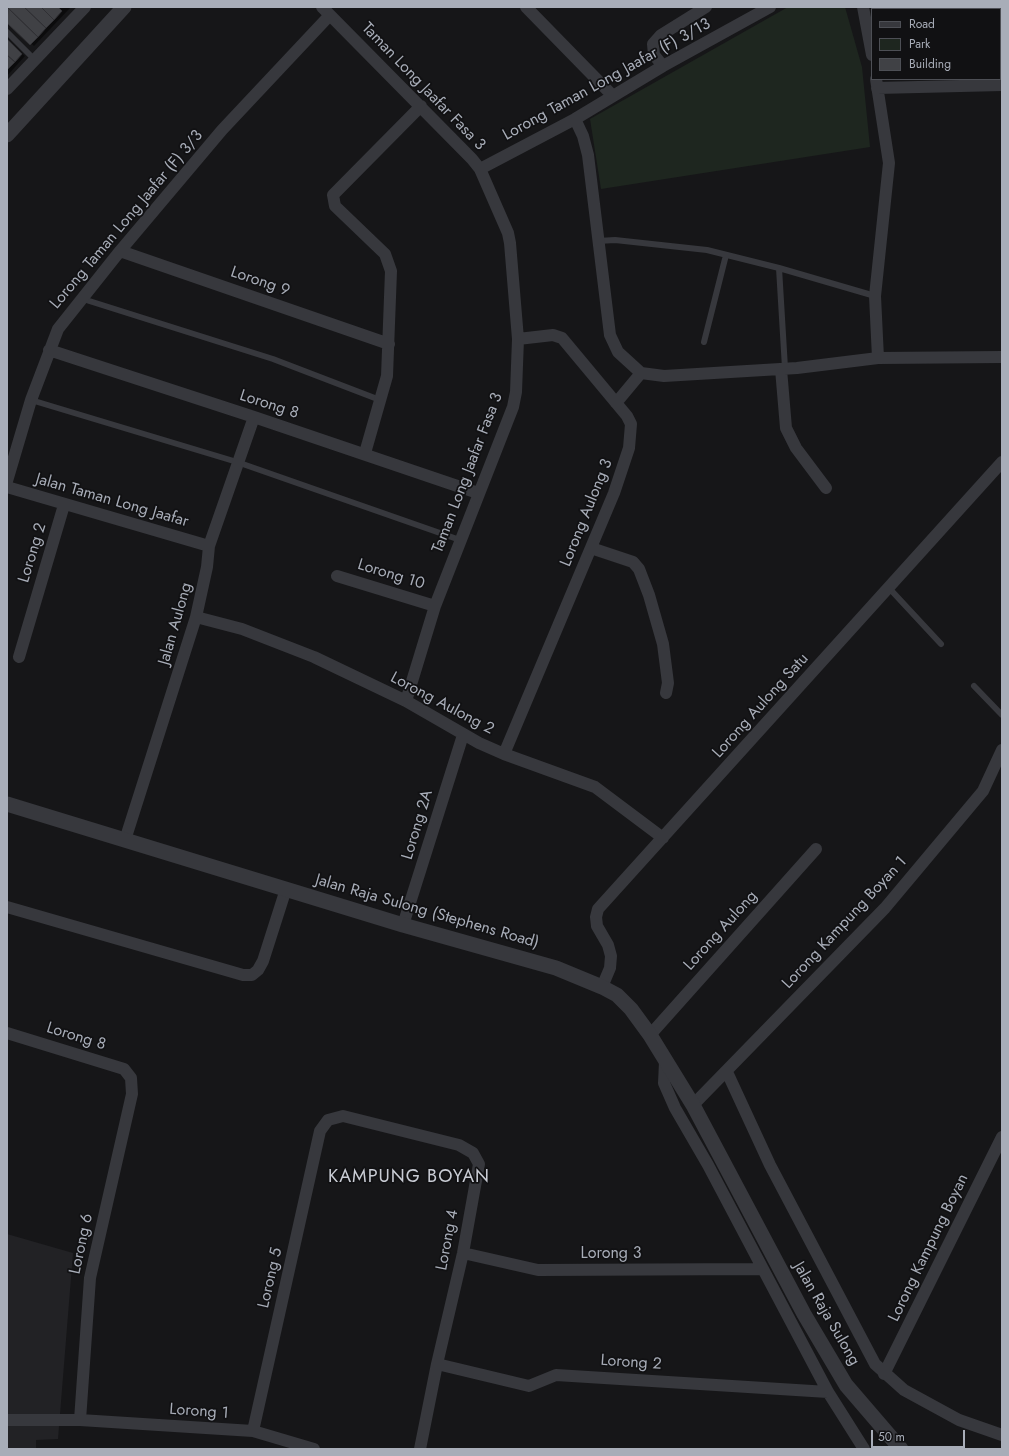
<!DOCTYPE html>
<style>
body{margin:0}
#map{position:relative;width:1009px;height:1456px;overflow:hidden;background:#161618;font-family:Jost,sans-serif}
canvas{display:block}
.frame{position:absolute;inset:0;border:8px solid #a8adb8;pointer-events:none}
.legend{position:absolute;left:871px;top:8px;width:130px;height:72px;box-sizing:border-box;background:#111113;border:1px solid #4d4f55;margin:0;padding:5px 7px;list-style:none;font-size:12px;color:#a8adb8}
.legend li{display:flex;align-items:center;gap:8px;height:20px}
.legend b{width:20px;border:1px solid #4d4f55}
.scale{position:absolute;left:871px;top:1430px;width:94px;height:18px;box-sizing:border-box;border:2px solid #a8adb8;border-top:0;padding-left:5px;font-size:12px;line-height:14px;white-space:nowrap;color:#a8adb8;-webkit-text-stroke:3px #111113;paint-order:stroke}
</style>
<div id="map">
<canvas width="1009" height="1456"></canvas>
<div class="frame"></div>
<ul class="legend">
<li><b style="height:5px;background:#37383d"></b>Road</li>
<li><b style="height:11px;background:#1e261f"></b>Park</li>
<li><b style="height:11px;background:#404145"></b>Building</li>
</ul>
<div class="scale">50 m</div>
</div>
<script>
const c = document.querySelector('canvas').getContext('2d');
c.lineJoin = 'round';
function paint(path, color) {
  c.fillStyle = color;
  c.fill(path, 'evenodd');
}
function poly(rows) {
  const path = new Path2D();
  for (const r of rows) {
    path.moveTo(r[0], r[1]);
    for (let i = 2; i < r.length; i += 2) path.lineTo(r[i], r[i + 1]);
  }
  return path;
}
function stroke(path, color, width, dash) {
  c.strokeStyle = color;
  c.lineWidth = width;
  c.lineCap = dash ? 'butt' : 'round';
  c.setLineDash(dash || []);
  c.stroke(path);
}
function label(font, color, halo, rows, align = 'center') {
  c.font = font + ' Jost,sans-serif';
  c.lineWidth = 3.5;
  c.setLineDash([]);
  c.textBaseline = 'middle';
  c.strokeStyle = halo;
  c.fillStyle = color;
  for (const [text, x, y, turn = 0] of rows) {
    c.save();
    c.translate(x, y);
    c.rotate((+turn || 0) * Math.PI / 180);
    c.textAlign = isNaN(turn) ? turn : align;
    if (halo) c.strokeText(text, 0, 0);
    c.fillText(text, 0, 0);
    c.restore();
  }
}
paint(poly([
 [7,1234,73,1253,58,1439,36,1440,36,1449,7,1449]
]), '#222225');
paint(poly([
 [788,7,845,7,862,67,870,147,601,189,590,119]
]), '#1e261f');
paint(poly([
 [11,7,71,7,34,46,7,22,7,11],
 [7,39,25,56,7,76]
]), '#0007');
const building = poly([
 [9,7,24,7,46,28,38,37,8,8,9,7],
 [24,7,41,7,54,20,46,28,24,7],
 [41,7,58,7,62,11,54,20,41,7],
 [8,8,38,37,30,45,7,23,8,8],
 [7,39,22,54,15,62,7,55,7,39],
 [7,55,15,62,7,70,7,55]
]);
paint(building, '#404145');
stroke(building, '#303034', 1);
stroke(poly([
 [1000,26,1002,26],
 [7,32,35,60],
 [598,241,615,240,707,250,779,268,875,296],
 [779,268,785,368],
 [83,299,273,359,380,400],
 [704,342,726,255],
 [31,400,237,462,460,540],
 [889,588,941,644],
 [974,686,1002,715]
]), '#37383d', 6);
stroke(poly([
 [322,7,472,159,480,169,508,233,510,243,518,339,516,392,513,407,435,606,406,701],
 [526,7,613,96],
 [863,7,872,55],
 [663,66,654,55,653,44,661,35,706,7],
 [876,79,889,163,875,296,878,358],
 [877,88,1002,85],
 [7,89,85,7],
 [575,119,583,136,588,155,610,335,618,352,641,373,664,376,797,368,878,358,1002,357],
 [480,169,575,119,663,66,770,7],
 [120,251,389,344],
 [49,350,254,417,478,493],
 [781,369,786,428,796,448,826,488],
 [616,403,641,373],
 [365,453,387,376,391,271,385,254,335,206,333,195,421,106],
 [7,481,31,400,58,329,120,251,222,130,330,15],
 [7,487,209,546],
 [591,548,633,562,639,569,649,595,663,644,668,683,666,693],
 [337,576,435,606],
 [196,617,242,629,314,657,406,701,479,743,504,754,595,787,663,838],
 [19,657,64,505],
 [504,754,614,493,629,448,631,424,627,416,562,338,553,335,518,339],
 [125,840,196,617,207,567,209,546,254,417],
 [7,907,243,975,252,975,258,970,263,961,286,889],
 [403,925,463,735],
 [602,987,610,968,611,956,608,945,597,926,596,917,598,909,1002,462],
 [7,1033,124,1069,131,1078,132,1094,90,1278,80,1420],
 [650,1035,816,849],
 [665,1062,664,1083,675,1108,708,1165,828,1392,864,1449],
 [727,1072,770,1165,875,1364,904,1390,959,1420,1002,1435],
 [693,1105,885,908,983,791,1002,750],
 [463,1253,538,1270,761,1269],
 [437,1364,529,1386,556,1375,828,1392],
 [884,1374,1002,1137],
 [7,1420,80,1420,253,1431,314,1449],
 [253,1431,320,1131,328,1120,343,1116,459,1145,473,1153,479,1164,463,1253,437,1364,420,1449]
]), '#37383d', 12);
stroke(poly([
 [7,135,124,7],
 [7,804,403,925,556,968,602,987,617,995,631,1009,650,1035,693,1105,804,1314,846,1385,901,1449]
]), '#37383d', 15);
label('16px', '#a8adb8', '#111113', [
 ["Lorong Taman Long Jaafar (F) 3/13",607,80,-29],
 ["Taman Long Jaafar Fasa 3",423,87,46],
 ["Lorong Taman Long Jaafar (F) 3/3",127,220,-50],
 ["Lorong 9",260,282,19],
 ["Lorong 8",269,405,18],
 ["Taman Long Jaafar Fasa 3",468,473,-69],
 ["Jalan Taman Long Jaafar",112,501,16],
 ["Lorong Aulong 3",587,513,-68],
 ["Lorong 2",33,553,-73],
 ["Lorong 10",391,575,17],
 ["Jalan Aulong",176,624,-74],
 ["Lorong Aulong 2",442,704,28],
 ["Lorong Aulong Satu",761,706,-48],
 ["Lorong 2A",418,825,-73],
 ["Jalan Raja Sulong (Stephens Road)",427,912,16],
 ["Lorong Kampung Boyan 1",845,923,-47],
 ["Lorong Aulong",721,931,-48],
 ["Lorong 8",76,1037,17],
 ["Lorong 4",448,1240,-79],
 ["Lorong 6",82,1244,-78],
 ["Lorong Kampung Boyan",929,1248,-64],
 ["Lorong 3",611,1254],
 ["Lorong 5",271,1278,-77],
 ["Jalan Raja Sulong",826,1314,60],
 ["Lorong 2",631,1363,4],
 ["Lorong 1",199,1412,4]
]);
c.letterSpacing = '1px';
label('18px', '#c9ccd4', '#111113', [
 ["KAMPUNG BOYAN",409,1178]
]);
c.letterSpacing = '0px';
</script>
